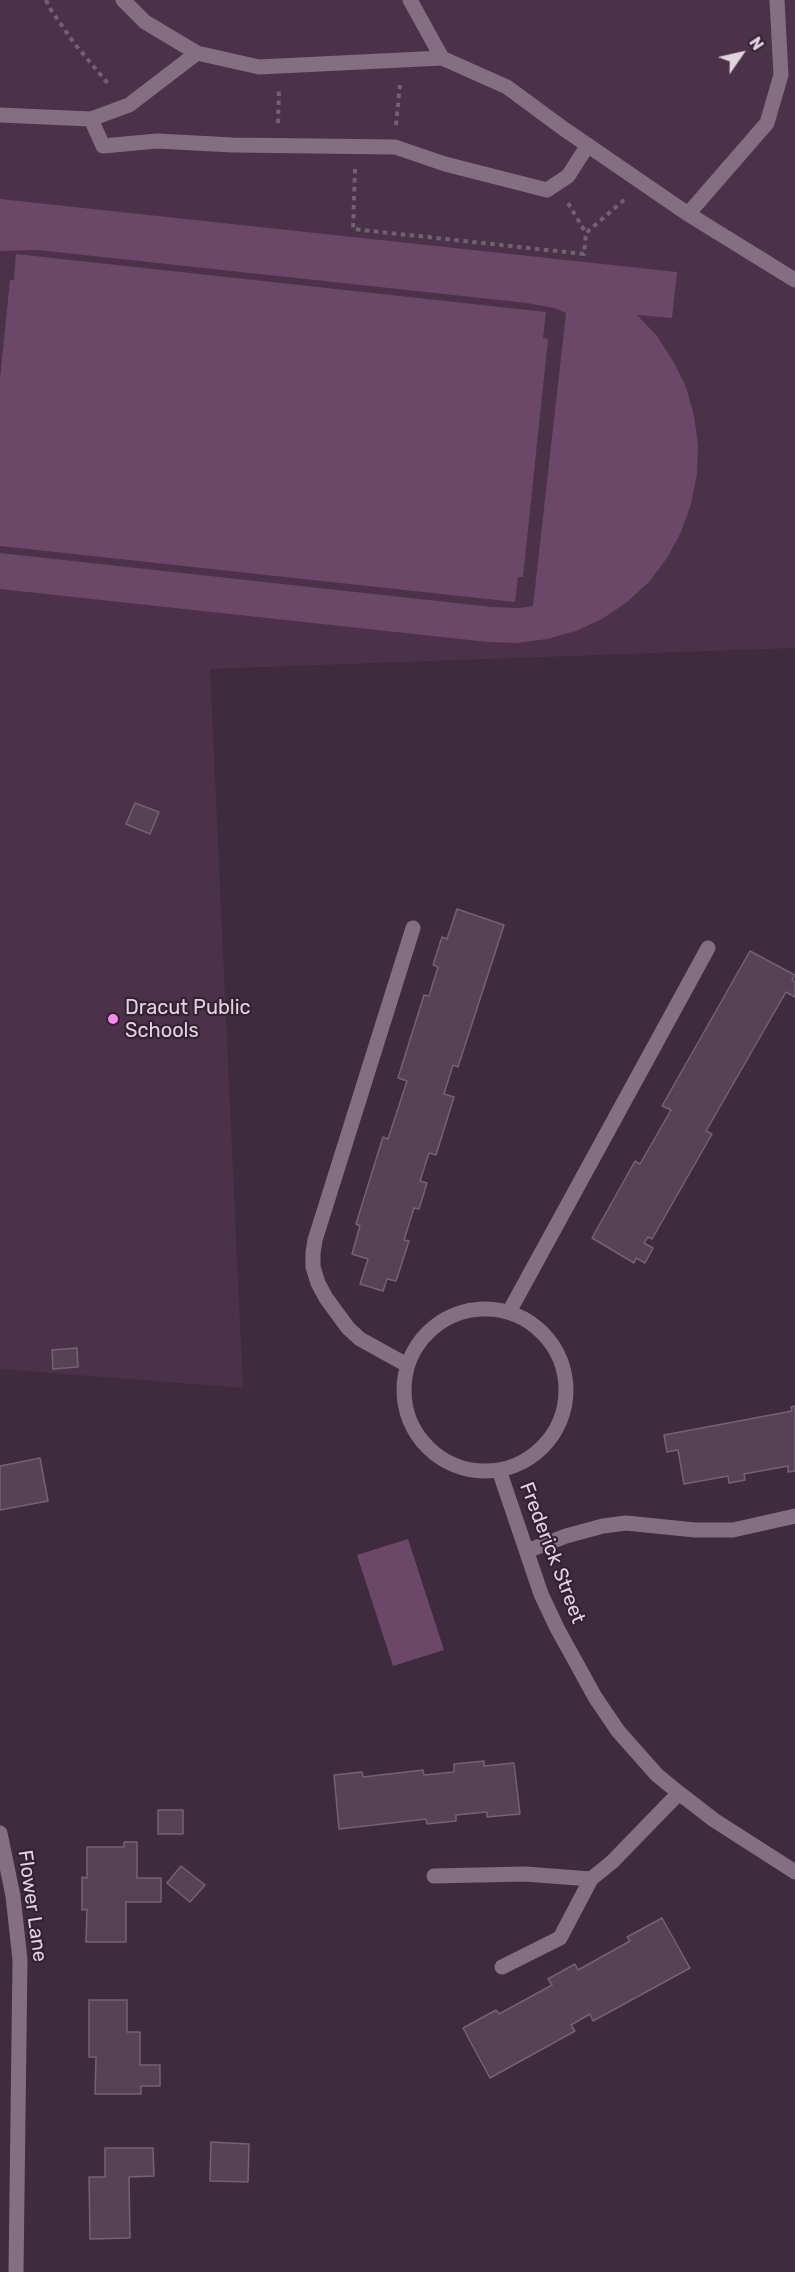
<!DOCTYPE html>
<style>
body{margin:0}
#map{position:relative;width:795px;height:2272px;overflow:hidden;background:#3e2b3d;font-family:Rubik,sans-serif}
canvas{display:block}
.north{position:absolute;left:711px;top:24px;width:60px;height:60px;-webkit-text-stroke:4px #342132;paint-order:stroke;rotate:56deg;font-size:16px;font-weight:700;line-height:24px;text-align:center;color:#e0d4df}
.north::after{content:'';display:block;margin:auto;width:21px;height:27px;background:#e0d4df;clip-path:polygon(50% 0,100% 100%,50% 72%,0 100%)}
</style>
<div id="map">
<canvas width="795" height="2272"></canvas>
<div class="north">N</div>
</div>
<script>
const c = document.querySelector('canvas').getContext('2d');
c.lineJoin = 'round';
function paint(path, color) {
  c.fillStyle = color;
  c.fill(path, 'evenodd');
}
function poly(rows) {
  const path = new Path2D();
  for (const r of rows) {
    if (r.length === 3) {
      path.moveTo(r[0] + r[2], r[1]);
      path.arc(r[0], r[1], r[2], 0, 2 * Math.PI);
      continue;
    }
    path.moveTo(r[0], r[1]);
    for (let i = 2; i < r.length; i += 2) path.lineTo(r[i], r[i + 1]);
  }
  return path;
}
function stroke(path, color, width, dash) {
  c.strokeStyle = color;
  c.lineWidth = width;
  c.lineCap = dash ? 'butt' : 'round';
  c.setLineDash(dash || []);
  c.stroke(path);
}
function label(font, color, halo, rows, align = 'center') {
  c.font = font + ' Rubik,sans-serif';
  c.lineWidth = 4.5;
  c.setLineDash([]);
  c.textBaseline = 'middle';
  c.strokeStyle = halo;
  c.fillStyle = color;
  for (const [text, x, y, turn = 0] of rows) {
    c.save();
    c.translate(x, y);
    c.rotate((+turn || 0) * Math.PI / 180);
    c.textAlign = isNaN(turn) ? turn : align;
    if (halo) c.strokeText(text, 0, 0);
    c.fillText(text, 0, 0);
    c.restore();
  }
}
paint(poly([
 [0,0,795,0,795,648,210,669,243,1388,0,1369]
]), '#4b3249');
paint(poly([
 [0,199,677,272,672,318,637,315,657,336,673,361,686,387,694,416,698,445,697,474,691,504,681,532,667,558,649,582,627,602,602,619,576,631,547,639,517,643,488,642,0,589,0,553,492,607,519,608,533,606,566,313,554,308,527,303,38,250,0,251],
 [16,254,546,312,543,338,548,339,523,577,518,577,515,602,0,546,0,379,10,280,14,280],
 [408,1539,444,1650,393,1666,357,1555]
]), '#6b4868');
const building = poly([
 [135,803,159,812,150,834,126,824,135,803],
 [457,909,504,925,458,1067,453,1065,444,1094,454,1097,436,1155,429,1153,420,1181,427,1183,419,1209,414,1208,404,1240,409,1241,396,1281,387,1279,383,1291,360,1284,368,1259,352,1254,360,1226,356,1224,383,1137,388,1139,407,1081,398,1078,424,995,429,996,438,967,433,965,442,937,447,939,457,909],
 [750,951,795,975,792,980,795,982,795,997,786,992,706,1131,712,1134,652,1239,648,1237,644,1243,653,1248,645,1263,636,1258,634,1263,592,1238,635,1161,640,1164,671,1110,662,1106,750,951],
 [77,1348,78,1367,53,1369,52,1350,77,1348],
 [795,1406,795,1471,788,1472,788,1466,744,1474,745,1480,729,1483,728,1476,684,1484,678,1450,667,1452,664,1435,792,1411,791,1407,795,1406],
 [40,1458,48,1501,0,1510,0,1466,40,1458],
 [484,1761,484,1766,514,1763,520,1814,487,1817,487,1812,456,1815,456,1821,427,1824,426,1819,339,1829,334,1775,362,1772,363,1777,423,1770,424,1775,454,1772,454,1764,484,1761],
 [158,1810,183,1810,183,1834,158,1834,158,1810],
 [124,1842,137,1842,137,1878,161,1878,161,1902,126,1902,126,1942,86,1942,87,1909,82,1910,82,1877,87,1878,87,1847,124,1847,124,1842],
 [181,1866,205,1885,190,1902,167,1883,181,1866],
 [662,1918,690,1968,593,2021,590,2014,571,2025,575,2031,490,2078,463,2028,496,2010,499,2014,552,1985,548,1979,575,1964,578,1970,630,1941,627,1937,662,1918],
 [89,2000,127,2000,127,2032,140,2032,140,2065,160,2065,160,2086,141,2086,141,2094,95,2094,96,2057,89,2057,89,2000],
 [211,2142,249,2144,248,2182,210,2181,211,2142],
 [105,2148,153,2148,154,2176,129,2177,130,2238,90,2239,89,2177,105,2177,105,2148]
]);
paint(building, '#574254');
stroke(building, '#776074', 1.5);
stroke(poly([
 [46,0,49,7,74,43,110,86],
 [278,123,279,89],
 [396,125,400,85],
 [355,169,353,229,584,254,586,233],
 [568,203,586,233,624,200]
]), '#726171', 4, [4.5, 4.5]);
stroke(poly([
 [123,0,145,22,197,53,259,67,442,58,507,87,564,129,688,214,795,280],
 [410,0,442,58],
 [0,115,91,119,129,105,197,53],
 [91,119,103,146,157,141,233,145,395,147,445,164,547,190,568,176,588,145],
 [688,214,767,123,781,75,777,0],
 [485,1390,81],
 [509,1312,708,948],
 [407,1365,360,1339,348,1328,326,1298,318,1283,313,1267,313,1253,315,1240,413,928],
 [499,1470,541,1594,557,1628,595,1697,618,1731,657,1775,679,1793,714,1820,795,1872],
 [527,1551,566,1536,603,1526,626,1523,695,1530,733,1530,795,1516],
 [0,1833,13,1896,20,1960,16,2272],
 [434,1876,525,1874,591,1879],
 [502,1967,560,1938,591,1879,612,1862,679,1793]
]), '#856e82', 15);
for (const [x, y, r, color] of [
 [113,1019,6,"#f589ee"]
]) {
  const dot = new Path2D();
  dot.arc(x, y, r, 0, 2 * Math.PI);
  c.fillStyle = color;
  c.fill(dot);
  stroke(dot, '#342132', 2);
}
label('20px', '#e0d4df', '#342132', [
 ["Dracut Public",125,1008],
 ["Schools",125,1031]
], 'left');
label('20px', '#e0d4df', '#342132', [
 ["Frederick Street",552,1553,69],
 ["Flower Lane",32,1906,82]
]);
</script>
